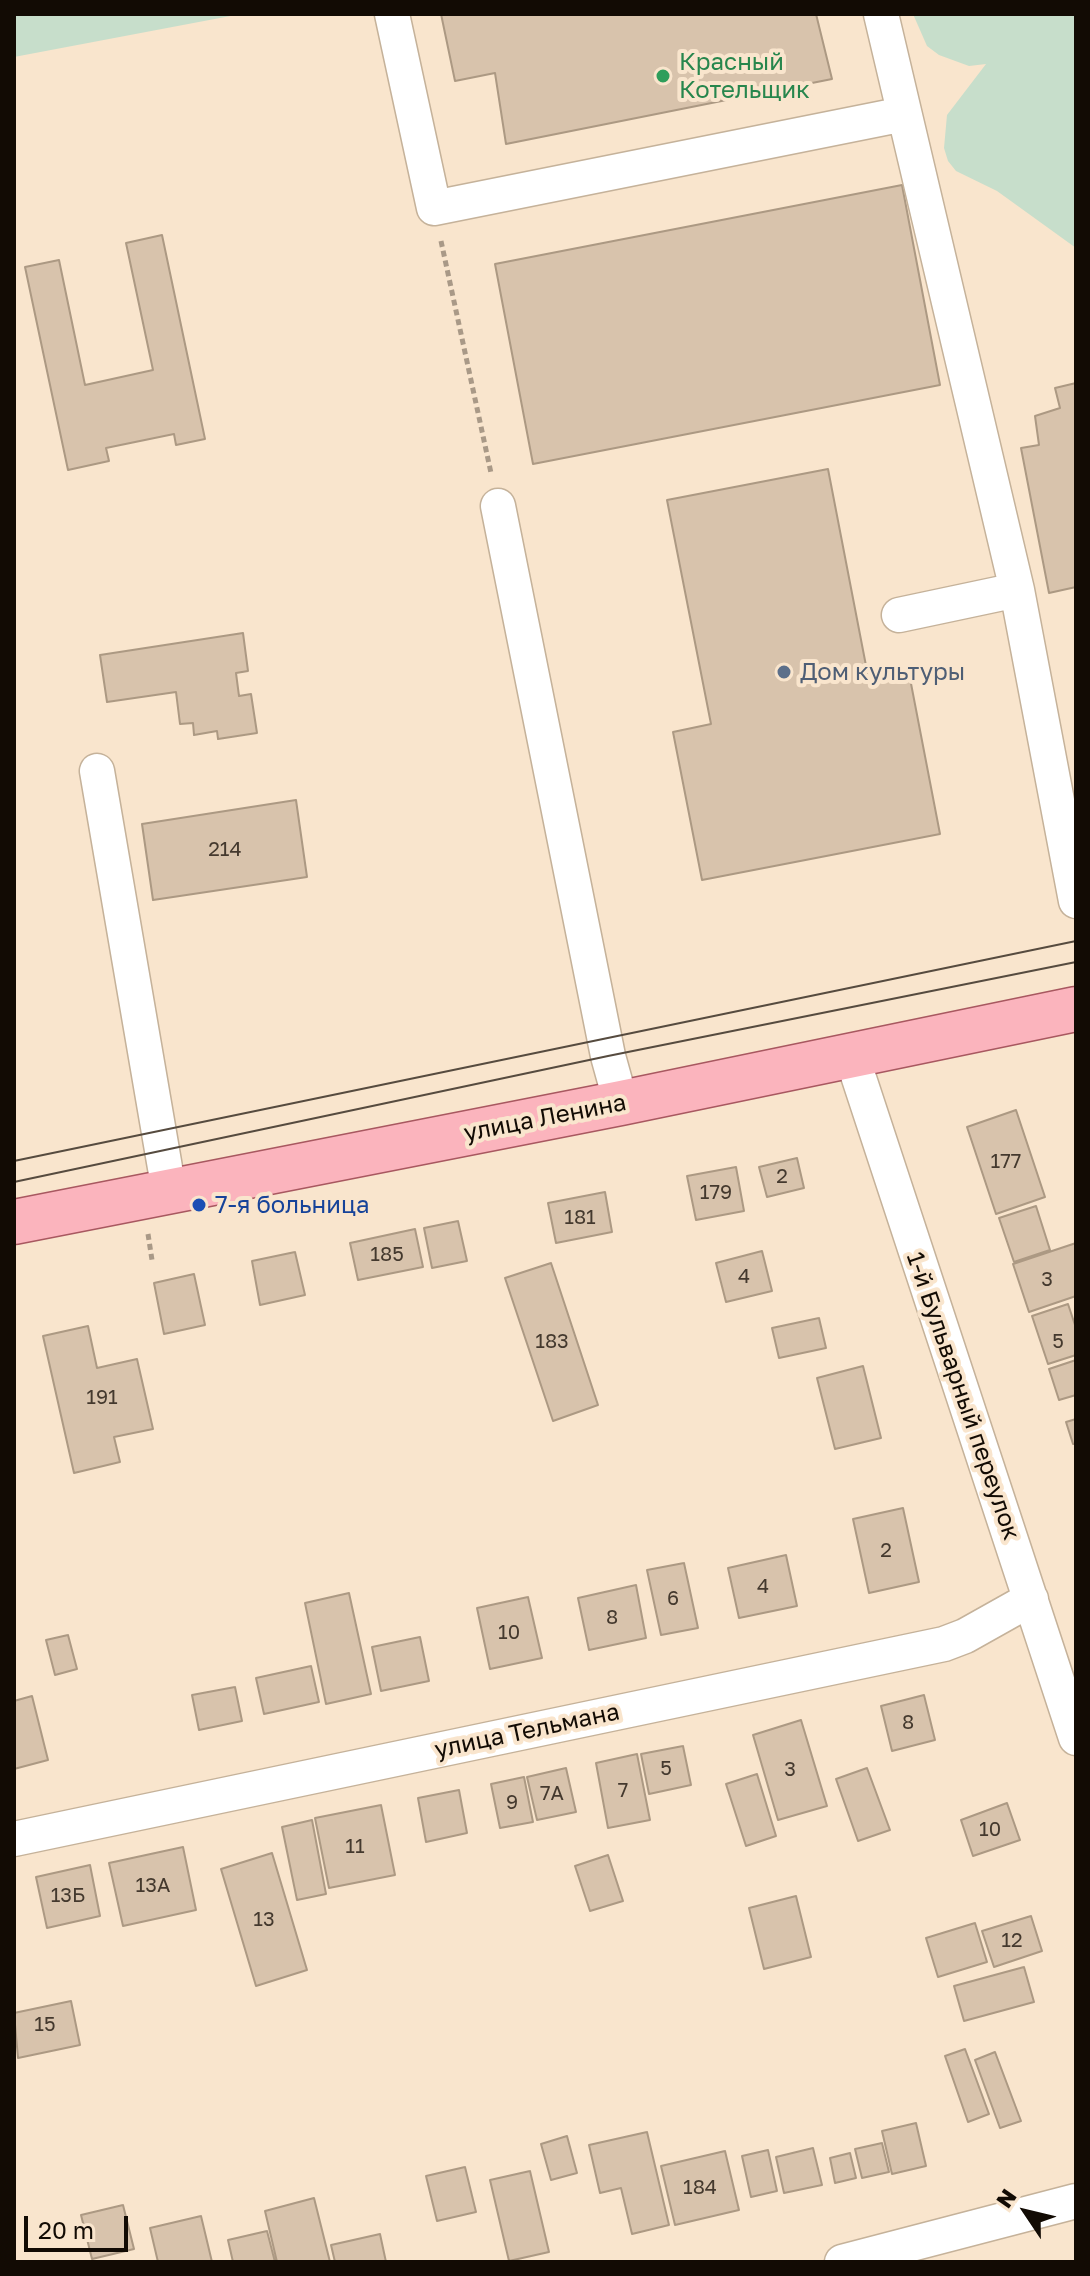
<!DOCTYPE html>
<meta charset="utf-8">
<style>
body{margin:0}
#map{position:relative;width:1090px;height:2276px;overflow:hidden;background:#f9e5cd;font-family:"Golos Text",sans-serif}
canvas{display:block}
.frame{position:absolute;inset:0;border:16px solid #120b04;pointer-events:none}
.north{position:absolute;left:986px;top:2172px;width:80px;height:80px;-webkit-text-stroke:6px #f9e5cd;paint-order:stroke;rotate:305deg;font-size:22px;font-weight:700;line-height:32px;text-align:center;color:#120b04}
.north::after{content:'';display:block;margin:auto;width:28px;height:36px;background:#120b04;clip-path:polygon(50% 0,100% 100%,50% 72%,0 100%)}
.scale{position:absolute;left:24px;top:2216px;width:104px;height:36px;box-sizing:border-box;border:4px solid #120b04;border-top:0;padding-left:10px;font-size:24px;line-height:28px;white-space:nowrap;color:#120b04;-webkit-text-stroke:6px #f9e5cd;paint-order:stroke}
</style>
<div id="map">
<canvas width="1090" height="2276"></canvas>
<div class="frame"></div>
<div class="north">N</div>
<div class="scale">20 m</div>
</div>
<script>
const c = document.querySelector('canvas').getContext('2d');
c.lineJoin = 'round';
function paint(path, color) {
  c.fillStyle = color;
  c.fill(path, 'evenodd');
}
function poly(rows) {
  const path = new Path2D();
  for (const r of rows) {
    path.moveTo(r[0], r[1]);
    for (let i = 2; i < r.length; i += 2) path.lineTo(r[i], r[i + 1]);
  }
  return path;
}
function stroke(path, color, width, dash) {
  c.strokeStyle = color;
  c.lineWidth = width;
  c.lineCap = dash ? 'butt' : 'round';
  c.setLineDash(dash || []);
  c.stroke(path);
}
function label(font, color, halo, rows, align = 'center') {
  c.font = font + ' "Golos Text",sans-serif';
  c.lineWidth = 8;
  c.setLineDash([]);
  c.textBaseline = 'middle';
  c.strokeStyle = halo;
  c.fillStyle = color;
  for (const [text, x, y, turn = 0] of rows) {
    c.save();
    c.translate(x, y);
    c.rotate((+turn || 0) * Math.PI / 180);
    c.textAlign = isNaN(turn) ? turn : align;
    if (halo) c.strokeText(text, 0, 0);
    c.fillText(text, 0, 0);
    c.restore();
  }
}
paint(poly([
 [14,14,241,14,14,57],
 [913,14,1076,14,1076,248,997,191,956,171,948,161,944,148,947,115,986,64,969,66,939,55,927,46]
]), '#c7decb');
const building = poly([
 [441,14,816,14,832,79,506,144,495,73,455,81,441,14],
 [902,185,940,385,533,464,495,264,902,185],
 [162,235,205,439,176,445,174,434,106,448,109,461,68,470,25,267,59,260,85,385,153,370,126,243,162,235],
 [1076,383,1076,587,1049,593,1021,448,1039,445,1035,416,1060,408,1055,388,1076,383],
 [828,469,868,676,908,668,940,834,702,880,673,732,711,724,667,500,828,469],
 [243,633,248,671,236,673,239,696,251,694,257,733,218,739,217,731,194,735,193,723,180,724,176,692,107,702,100,655,243,633],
 [296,800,307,877,153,900,142,824,296,800],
 [1016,1110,1045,1197,996,1214,967,1127,1016,1110],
 [797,1158,804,1188,767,1197,759,1167,797,1158],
 [736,1167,744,1211,696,1220,687,1176,736,1167],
 [605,1192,612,1232,556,1243,548,1203,605,1192],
 [1036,1206,1050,1250,1014,1262,999,1218,1036,1206],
 [458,1221,467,1261,432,1268,424,1228,458,1221],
 [415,1229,423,1267,358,1280,350,1243,415,1229],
 [1076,1243,1076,1296,1029,1312,1013,1264,1076,1243],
 [762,1251,772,1291,726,1302,716,1263,762,1251],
 [295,1252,305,1295,260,1305,252,1261,295,1252],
 [551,1263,598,1405,553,1421,505,1278,551,1263],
 [194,1274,205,1325,164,1334,154,1283,194,1274],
 [1068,1304,1076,1328,1076,1355,1048,1364,1032,1316,1068,1304],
 [819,1318,826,1348,779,1358,772,1328,819,1318],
 [88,1326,97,1368,137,1359,153,1429,114,1437,120,1462,74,1473,43,1336,88,1326],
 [1076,1360,1076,1395,1059,1400,1049,1369,1076,1360],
 [863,1366,881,1438,835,1449,817,1378,863,1366],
 [1076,1419,1076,1444,1073,1444,1066,1422,1076,1419],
 [903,1508,919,1582,869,1593,853,1519,903,1508],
 [786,1555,797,1606,739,1618,728,1568,786,1555],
 [684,1563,698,1628,661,1635,647,1570,684,1563],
 [636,1585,646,1638,589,1650,578,1598,636,1585],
 [349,1593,371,1694,326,1704,305,1603,349,1593],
 [528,1597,542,1658,490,1669,477,1608,528,1597],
 [68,1635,77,1669,55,1675,46,1640,68,1635],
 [420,1637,429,1681,381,1691,372,1647,420,1637],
 [311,1666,319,1702,264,1714,256,1678,311,1666],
 [235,1687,242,1721,199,1730,192,1695,235,1687],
 [924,1695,935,1740,892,1751,881,1706,924,1695],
 [32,1696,48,1760,14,1769,14,1701,32,1696],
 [801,1720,827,1806,778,1820,753,1735,801,1720],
 [683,1746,691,1785,649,1794,641,1754,683,1746],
 [637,1754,650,1820,608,1828,596,1763,637,1754],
 [566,1768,576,1812,537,1820,527,1777,566,1768],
 [867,1768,890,1830,858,1841,836,1779,867,1768],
 [757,1774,776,1836,746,1846,726,1784,757,1774],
 [524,1777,533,1822,500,1828,491,1784,524,1777],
 [459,1790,467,1833,426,1842,418,1798,459,1790],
 [1007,1803,1020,1840,973,1856,961,1820,1007,1803],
 [381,1805,395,1875,329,1888,315,1818,381,1805],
 [312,1820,326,1894,297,1900,282,1827,312,1820],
 [183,1847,196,1910,123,1926,109,1863,183,1847],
 [272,1853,307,1970,256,1986,221,1869,272,1853],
 [608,1855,623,1901,590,1911,575,1866,608,1855],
 [90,1865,100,1916,47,1928,36,1877,90,1865],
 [796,1896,811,1957,764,1969,749,1908,796,1896],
 [1031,1916,1042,1951,994,1967,982,1931,1031,1916],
 [975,1923,987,1962,938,1977,926,1938,975,1923],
 [1024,1967,1034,2002,964,2021,954,1986,1024,1967],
 [71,2001,80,2045,18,2058,14,2013,71,2001],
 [965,2049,989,2114,968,2122,945,2056,965,2049],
 [995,2052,1021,2121,1000,2128,975,2060,995,2052],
 [916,2123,926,2166,892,2174,882,2131,916,2123],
 [647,2132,669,2225,632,2234,621,2188,600,2193,589,2145,647,2132],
 [567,2136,577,2173,551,2180,541,2144,567,2136],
 [882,2143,889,2172,862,2178,855,2149,882,2143],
 [813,2148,822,2185,784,2193,776,2157,813,2148],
 [768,2150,777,2191,751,2197,742,2156,768,2150],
 [725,2151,739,2210,675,2225,661,2166,725,2151],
 [850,2153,856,2178,835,2183,830,2158,850,2153],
 [465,2167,476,2212,437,2221,426,2176,465,2167],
 [530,2171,549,2252,509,2261,490,2180,530,2171],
 [314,2198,330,2262,277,2262,265,2211,314,2198],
 [123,2205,134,2249,92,2259,81,2215,123,2205],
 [201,2216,212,2262,158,2262,150,2228,201,2216],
 [267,2231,275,2262,233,2262,228,2240,267,2231],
 [380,2234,386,2262,335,2262,331,2245,380,2234]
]);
paint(building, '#d8c3ac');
stroke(building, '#ac9983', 2);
const minor = poly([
 [392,14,434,208,904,114],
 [881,14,1017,590,1076,901],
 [498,506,608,1056,621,1103],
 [899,615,1017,590],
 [97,771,169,1191],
 [851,1054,1076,1738],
 [14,1839,944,1644,965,1636,1031,1599],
 [842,2262,1076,2201]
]);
const major = poly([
 [14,1222,621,1103,1076,1009]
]);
stroke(minor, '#c5b29a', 37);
stroke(major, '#a85860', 47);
stroke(poly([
 [441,241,491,473],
 [148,1234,152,1260]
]), '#a99987', 5, [6, 4]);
stroke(minor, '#fff', 34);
stroke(major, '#fbb4bd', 44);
stroke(poly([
 [14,1161,1076,941],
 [14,1182,608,1056,1076,962]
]), '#564b3f', 2);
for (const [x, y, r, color] of [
 [663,76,8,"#2e9e5b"],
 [784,672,8,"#5c6f8a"],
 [199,1205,8,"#1a4fb4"]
]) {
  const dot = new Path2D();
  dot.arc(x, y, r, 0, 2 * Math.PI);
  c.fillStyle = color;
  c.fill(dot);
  stroke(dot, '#f9e5cd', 3);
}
label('20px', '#44392e', null, [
 ["214",225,850],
 ["177",1006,1162],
 ["2",782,1177],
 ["179",716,1193],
 ["181",580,1218],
 ["185",387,1255],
 ["4",744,1277],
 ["3",1047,1280],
 ["183",552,1342],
 ["5",1058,1342],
 ["191",102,1398],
 ["2",886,1551],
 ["4",763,1587],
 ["6",673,1599],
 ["8",612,1618],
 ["10",509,1633],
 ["8",908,1723],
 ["5",666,1769],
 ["3",790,1770],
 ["7",623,1791],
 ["7А",552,1794],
 ["9",512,1803],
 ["10",990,1830],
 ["11",355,1847],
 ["13А",153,1886],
 ["13Б",68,1896],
 ["13",264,1920],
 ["12",1012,1941],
 ["15",45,2025],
 ["184",700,2188]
]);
label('24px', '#27864d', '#f9e5cd', [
 ["Красный",679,62],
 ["Котельщик",679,90]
], 'left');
label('24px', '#4e5e75', '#f9e5cd', [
 ["Дом культуры",800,672]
], 'left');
label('24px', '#120b04', '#f9e5cd', [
 ["улица Ленина",545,1118,-11],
 ["1-й Бульварный переулок",963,1396,71],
 ["улица Тельмана",527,1731,-12]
]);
label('24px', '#164399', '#f9e5cd', [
 ["7-я больница",215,1205]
], 'left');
</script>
